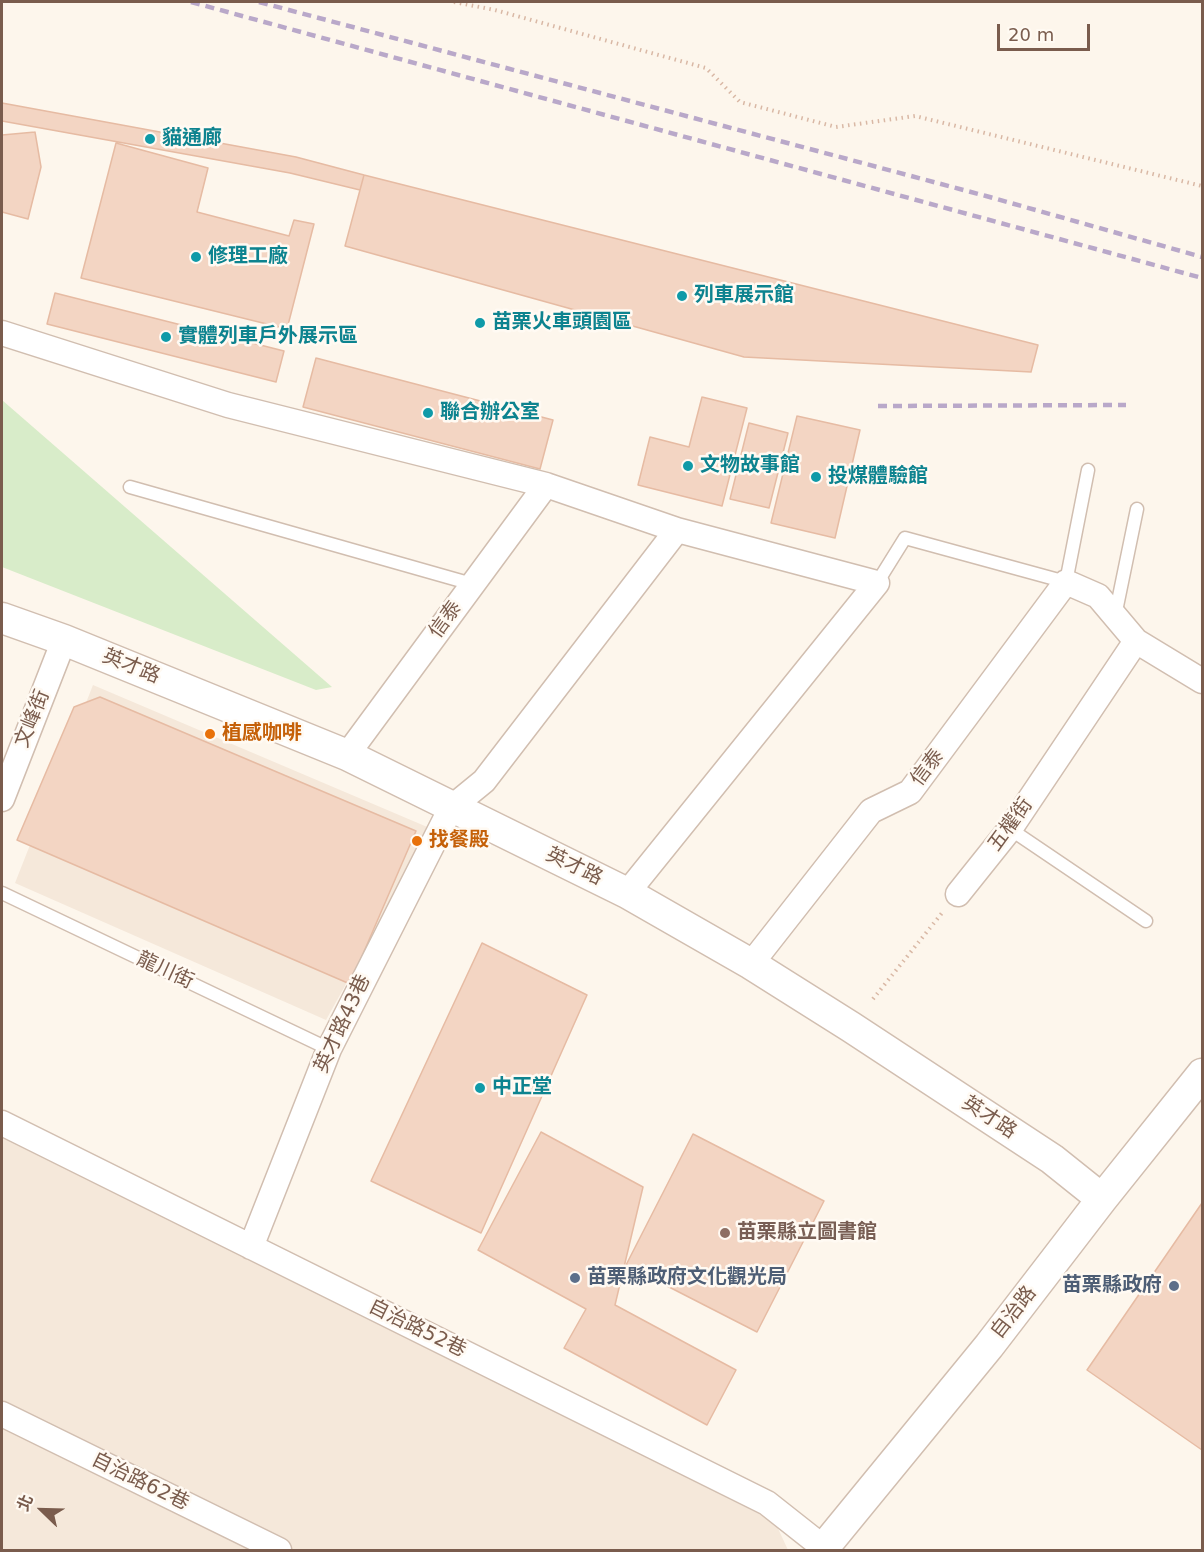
<!DOCTYPE html>
<meta charset="utf-8">
<style>
body{margin:0}
#map{position:relative;width:1204px;height:1552px;overflow:hidden;background:#fdf6ec;font-family:"DejaVu Sans","Noto Sans TC",sans-serif}
canvas{display:block}
.frame{position:absolute;inset:0;border:3px solid #7a5c4d;pointer-events:none}
.north{position:absolute;left:12px;top:1480px;width:60px;height:60px;-webkit-text-stroke:4px #fffaf3;paint-order:stroke;rotate:293deg;font-size:16px;font-weight:700;line-height:24px;text-align:center;color:#7a5c4d}
.north::after{content:'';display:block;margin:auto;width:21px;height:27px;background:#7a5c4d;clip-path:polygon(50% 0,100% 100%,50% 72%,0 100%)}
.scale{position:absolute;left:997px;top:24px;width:93px;height:27px;box-sizing:border-box;border:3px solid #7a5c4d;border-top:0;padding-left:8px;font-size:18px;line-height:21px;white-space:nowrap;color:#7a5c4d;-webkit-text-stroke:4px #fffaf3;paint-order:stroke}
</style>
<div id="map">
<canvas width="1204" height="1552"></canvas>
<div class="frame"></div>
<div class="north">北</div>
<div class="scale">20 m</div>
</div>
<script>
const c = document.querySelector('canvas').getContext('2d');
c.lineJoin = 'round';
function paint(path, color) {
  c.fillStyle = color;
  c.fill(path, 'evenodd');
}
function poly(rows) {
  const path = new Path2D();
  for (const r of rows) {
    path.moveTo(r[0], r[1]);
    for (let i = 2; i < r.length; i += 2) path.lineTo(r[i], r[i + 1]);
  }
  return path;
}
function stroke(path, color, width, dash) {
  c.strokeStyle = color;
  c.lineWidth = width;
  c.lineCap = dash ? 'butt' : 'round';
  c.setLineDash(dash || []);
  c.stroke(path);
}
function label(font, color, halo, rows, align = 'center') {
  c.font = font + ' "DejaVu Sans","Noto Sans TC",sans-serif';
  c.lineWidth = 5;
  c.setLineDash([]);
  c.textBaseline = 'middle';
  c.strokeStyle = halo;
  c.fillStyle = color;
  for (const [text, x, y, turn = 0] of rows) {
    c.save();
    c.translate(x, y);
    c.rotate((+turn || 0) * Math.PI / 180);
    c.textAlign = isNaN(turn) ? turn : align;
    if (halo) c.strokeText(text, 0, 0);
    c.fillText(text, 0, 0);
    c.restore();
  }
}
paint(poly([
 [93,685,432,829,326,1020,15,883],
 [2,1133,775,1522,788,1550,2,1550]
]), '#f5e8da');
paint(poly([
 [2,400,332,687,316,690,2,567]
]), '#d8ecc9');
const building = poly([
 [2,103,296,157,364,175,360,190,290,173,2,121,2,103],
 [35,132,41,167,28,219,2,212,2,135,35,132],
 [116,143,208,168,197,212,289,236,294,220,314,224,287,329,81,278,116,143],
 [364,175,1038,345,1031,372,744,357,345,246,364,175],
 [55,293,284,351,276,382,47,324,55,293],
 [316,358,553,420,540,469,303,407,316,358],
 [702,397,747,408,722,506,638,485,650,437,689,447,702,397],
 [797,416,860,430,835,538,771,523,797,416],
 [749,423,788,433,769,508,730,499,749,423],
 [100,697,416,831,350,984,17,840,74,707,100,697],
 [482,943,587,995,481,1233,371,1181,482,943],
 [541,1132,643,1187,615,1305,736,1370,707,1425,564,1348,586,1309,478,1250,541,1132],
 [693,1134,824,1201,757,1332,626,1265,693,1134],
 [1202,1203,1202,1450,1087,1370,1202,1203]
]);
paint(building, '#f3d5c3');
stroke(building, '#e6bba3', 1.5);
const service = poly([
 [130,487,472,584],
 [877,583,905,538,1066,582,1088,470],
 [1115,616,1137,509],
 [1010,829,1146,921],
 [2,893,329,1049]
]);
const minor = poly([
 [2,333,228,405,546,485,677,530,877,583,627,893],
 [347,755,546,485],
 [2,799,64,640],
 [958,894,1010,829,1136,641],
 [751,964,871,811,910,792,1066,582,1098,596,1136,641,1202,681],
 [2,1123,767,1503,824,1548],
 [251,1247,329,1049,451,808,484,781,677,530],
 [2,1414,279,1550]
]);
const tertiary = poly([
 [2,618,64,640,347,755,627,893,751,964,851,1027,1052,1159,1102,1199],
 [822,1550,989,1346,1102,1199,1202,1074]
]);
stroke(service, '#d1beb0', 15);
stroke(minor, '#d1beb0', 27);
stroke(tertiary, '#d1beb0', 33);
stroke(poly([
 [454,2,495,10,706,68,740,102,836,127,915,116,1202,186],
 [873,999,942,913]
]), '#d9b8a5', 4, [1.5, 4.5]);
stroke(service, '#fff', 12);
stroke(minor, '#fff', 24);
stroke(tertiary, '#fff', 30);
stroke(poly([
 [191,2,1202,278],
 [259,2,986,196,1202,257],
 [878,406,1126,405]
]), '#b9a8c9', 4.5, [9, 6]);
for (const [x, y, r, color] of [
 [150,139,6,"#0f9aa8"],
 [196,257,6,"#0f9aa8"],
 [682,296,6,"#0f9aa8"],
 [480,323,6,"#0f9aa8"],
 [166,337,6,"#0f9aa8"],
 [428,413,6,"#0f9aa8"],
 [688,466,6,"#0f9aa8"],
 [816,477,6,"#0f9aa8"],
 [210,734,6,"#e8710a"],
 [417,841,6,"#e8710a"],
 [480,1088,6,"#0f9aa8"],
 [725,1233,6,"#8d6e63"],
 [575,1278,6,"#5c6f8a"],
 [1174,1286,6,"#5c6f8a"]
]) {
  const dot = new Path2D();
  dot.arc(x, y, r, 0, 2 * Math.PI);
  c.fillStyle = color;
  c.fill(dot);
  stroke(dot, '#fffaf3', 2);
}
label('bold 20px', '#0d838f', '#fffaf3', [
 ["貓通廊",162,139],
 ["修理工廠",208,257],
 ["列車展示館",694,296],
 ["苗栗火車頭園區",492,323],
 ["實體列車戶外展示區",178,337],
 ["聯合辦公室",440,413],
 ["文物故事館",700,466],
 ["投煤體驗館",828,477],
 ["中正堂",492,1088]
], 'left');
label('20px', '#7a5c4d', '#fffaf3', [
 ["信泰",446,620,-54],
 ["英才路",131,667,22],
 ["文峰街",33,719,-68],
 ["信泰",928,768,-53],
 ["五權街",1011,825,-54],
 ["英才路",574,867,26],
 ["龍川街",165,971,25],
 ["英才路43巷",343,1024,-65],
 ["英才路",989,1118,33],
 ["自治路",1014,1313,-52],
 ["自治路52巷",417,1329,26],
 ["自治路62巷",140,1482,26]
]);
label('bold 20px', '#c56008', '#fffaf3', [
 ["植感咖啡",222,734],
 ["找餐殿",429,841]
], 'left');
label('bold 20px', '#785e54', '#fffaf3', [
 ["苗栗縣立圖書館",737,1233]
], 'left');
label('bold 20px', '#4e5e75', '#fffaf3', [
 ["苗栗縣政府文化觀光局",587,1278],
 ["苗栗縣政府",1162,1286,"right"]
], 'left');
</script>
